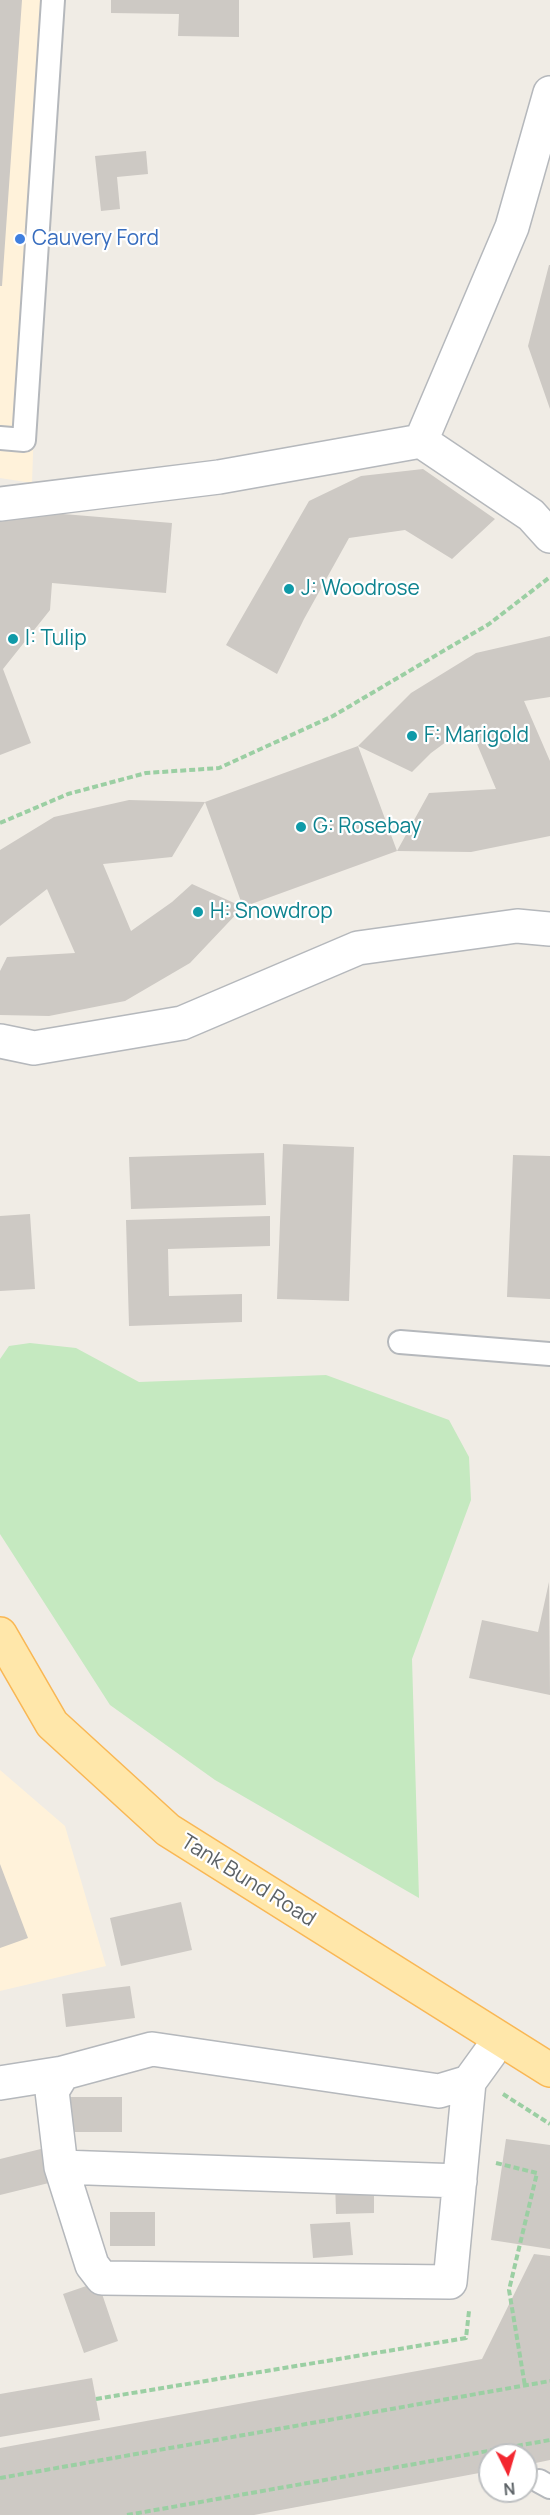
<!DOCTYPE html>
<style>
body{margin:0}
#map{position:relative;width:550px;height:2515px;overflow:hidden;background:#f0ece5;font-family:Manrope,sans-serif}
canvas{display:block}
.north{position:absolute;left:478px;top:2443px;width:60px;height:60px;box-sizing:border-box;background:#fff;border:2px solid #bec0c2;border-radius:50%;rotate:175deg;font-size:16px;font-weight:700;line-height:24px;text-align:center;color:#5c6266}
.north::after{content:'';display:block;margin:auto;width:21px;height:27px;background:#f32730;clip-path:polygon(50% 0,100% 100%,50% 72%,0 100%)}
</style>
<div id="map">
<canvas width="550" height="2515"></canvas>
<div class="north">N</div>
</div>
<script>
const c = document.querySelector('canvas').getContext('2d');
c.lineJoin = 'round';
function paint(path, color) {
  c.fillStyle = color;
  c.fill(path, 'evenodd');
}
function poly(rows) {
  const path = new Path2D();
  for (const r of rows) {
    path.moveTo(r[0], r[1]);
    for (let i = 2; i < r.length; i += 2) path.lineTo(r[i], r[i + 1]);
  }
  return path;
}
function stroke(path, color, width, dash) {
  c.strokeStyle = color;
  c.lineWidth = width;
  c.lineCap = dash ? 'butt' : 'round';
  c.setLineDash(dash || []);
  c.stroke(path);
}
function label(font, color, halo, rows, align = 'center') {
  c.font = font + ' Manrope,sans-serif';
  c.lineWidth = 4.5;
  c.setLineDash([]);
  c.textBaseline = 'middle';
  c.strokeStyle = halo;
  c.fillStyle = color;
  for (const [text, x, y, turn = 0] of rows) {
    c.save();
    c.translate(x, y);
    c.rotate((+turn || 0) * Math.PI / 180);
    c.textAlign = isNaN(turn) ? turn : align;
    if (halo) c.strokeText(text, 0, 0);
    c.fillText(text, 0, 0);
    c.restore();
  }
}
paint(poly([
 [0,0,49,0,32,483,0,478],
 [0,1770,65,1826,106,1966,0,1991]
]), '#fff2da');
paint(poly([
 [30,1343,76,1348,139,1382,326,1375,449,1420,469,1457,471,1500,412,1659,419,1898,215,1780,110,1705,0,1534,0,1359,9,1346]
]), '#c5e9c0');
paint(poly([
 [0,0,22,0,2,286,0,286],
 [111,0,239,0,239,37,178,36,179,14,111,13],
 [146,151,148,174,117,177,120,209,101,211,95,156],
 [549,265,550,265,550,409,528,346],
 [423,469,495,519,452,559,405,530,349,538,304,619,277,674,226,645,309,501,361,476],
 [39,512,172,523,166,593,52,583,50,610,3,669,31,743,0,755,0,518],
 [550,636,550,697,524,701,550,761,550,836,471,852,397,851,429,793,496,789,469,725,431,753,412,772,358,746,411,693,476,653],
 [358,746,397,851,243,907,205,802],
 [129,800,205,802,172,857,103,864,131,931,172,902,192,884,243,907,190,963,125,1001,49,1016,0,1015,0,971,7,957,75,953,47,889,0,926,0,850,54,817],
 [283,1144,354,1147,349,1301,277,1299],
 [264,1153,266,1205,131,1209,129,1157],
 [513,1155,550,1156,550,1299,507,1297],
 [30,1214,35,1289,0,1291,0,1216],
 [270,1216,270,1246,168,1249,169,1296,242,1294,242,1322,129,1326,126,1220],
 [549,1582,550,1695,469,1678,482,1620,538,1632],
 [0,1864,28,1938,0,1948],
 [181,1902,192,1950,121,1966,110,1918],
 [130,1986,135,2018,66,2027,62,1994],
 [70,2097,122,2097,122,2132,70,2132],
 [506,2139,550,2145,550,2249,491,2240],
 [49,2147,57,2181,0,2195,0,2159],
 [374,2179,374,2213,336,2214,335,2180],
 [110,2212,155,2212,155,2246,110,2246],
 [350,2222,353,2255,313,2258,310,2224],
 [534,2254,550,2256,550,2460,526,2465,526,2455,490,2455,490,2471,254,2515,0,2515,0,2448,482,2359],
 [98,2282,118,2341,84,2353,63,2294],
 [92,2378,100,2420,0,2437,0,2394]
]), '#cdc9c4');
const service = poly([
 [0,438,24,440,53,0],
 [400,1342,550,1354],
 [539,2481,550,2487]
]);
const minor = poly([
 [421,441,531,515,550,536],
 [0,504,219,477,421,441,512,227,550,93],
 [0,1041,34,1048,182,1023,358,948,517,926,550,929],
 [469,2082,439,2091,152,2049,63,2073,52,2091,61,2167,92,2265,102,2278,450,2282,469,2082,490,2053],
 [0,2083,63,2073],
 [61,2167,460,2181]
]);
const primary = poly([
 [0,1634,52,1724,168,1830,550,2070]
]);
stroke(service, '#b5b8bc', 26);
stroke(minor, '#b5b8bc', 36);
stroke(primary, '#f9b754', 36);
stroke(poly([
 [0,823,68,794,146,773,219,768,333,716,489,624,550,577],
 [503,2094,550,2124],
 [496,2163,537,2173,509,2290,525,2386],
 [96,2399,466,2338,469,2311],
 [0,2478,550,2381],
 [127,2515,550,2440]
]), '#9bcfa3', 4, [6, 3]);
stroke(service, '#fff', 22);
stroke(minor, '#fff', 33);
stroke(primary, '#ffe7aa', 33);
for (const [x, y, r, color] of [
 [20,239,6,"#3f7fe0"],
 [289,589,6,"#0f9aa8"],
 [13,639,6,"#0f9aa8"],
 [412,736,6,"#0f9aa8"],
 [301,827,6,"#0f9aa8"],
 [198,912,6,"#0f9aa8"]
]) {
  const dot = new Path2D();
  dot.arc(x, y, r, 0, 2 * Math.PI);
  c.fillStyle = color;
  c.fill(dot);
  stroke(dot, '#fff', 2);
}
label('21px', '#366cbe', '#fff', [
 ["Cauvery Ford",32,239]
], 'left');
label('21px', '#0d838f', '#fff', [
 ["J: Woodrose",301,589],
 ["I: Tulip",25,639],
 ["F: Marigold",424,736],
 ["G: Rosebay",313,827],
 ["H: Snowdrop",210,912]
], 'left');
label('21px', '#5c6266', '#fff', [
 ["Tank Bund Road",248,1881,32]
]);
</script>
